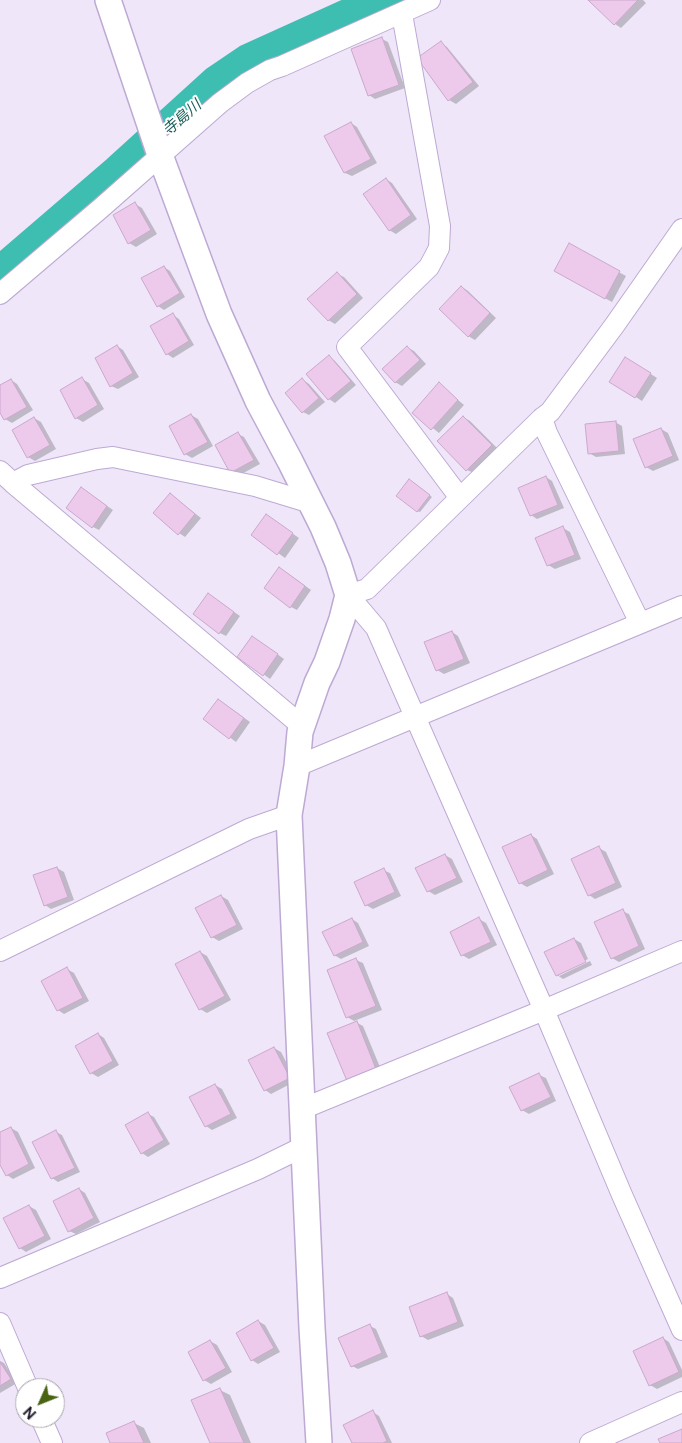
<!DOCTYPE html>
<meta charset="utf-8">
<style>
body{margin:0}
#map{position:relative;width:682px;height:1443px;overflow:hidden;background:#efe7f9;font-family:"Public Sans",sans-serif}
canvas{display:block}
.north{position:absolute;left:15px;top:1378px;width:50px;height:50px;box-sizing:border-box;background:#fff;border:1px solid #a6a3a9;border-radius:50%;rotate:226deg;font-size:14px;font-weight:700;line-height:20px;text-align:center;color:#211a29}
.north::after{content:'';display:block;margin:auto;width:18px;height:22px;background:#496313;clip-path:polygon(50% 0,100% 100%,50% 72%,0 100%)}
</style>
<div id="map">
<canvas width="682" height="1443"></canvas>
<div class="north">N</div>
</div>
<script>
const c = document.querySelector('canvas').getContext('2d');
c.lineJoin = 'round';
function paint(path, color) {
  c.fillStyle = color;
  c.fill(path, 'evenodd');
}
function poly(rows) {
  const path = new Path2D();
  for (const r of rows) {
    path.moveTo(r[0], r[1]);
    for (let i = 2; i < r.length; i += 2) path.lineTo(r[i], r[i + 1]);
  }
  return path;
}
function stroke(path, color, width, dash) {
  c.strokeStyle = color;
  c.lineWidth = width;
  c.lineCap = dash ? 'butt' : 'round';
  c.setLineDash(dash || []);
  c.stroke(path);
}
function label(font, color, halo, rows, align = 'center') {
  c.font = font + ' "Public Sans","Noto Sans JP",sans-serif';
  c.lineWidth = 4;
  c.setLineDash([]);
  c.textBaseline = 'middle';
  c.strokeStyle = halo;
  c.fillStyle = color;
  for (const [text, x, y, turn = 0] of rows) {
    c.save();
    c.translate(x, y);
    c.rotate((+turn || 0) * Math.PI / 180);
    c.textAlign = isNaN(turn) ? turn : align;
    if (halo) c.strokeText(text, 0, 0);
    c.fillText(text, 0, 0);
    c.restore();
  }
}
paint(poly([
 [590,0,643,0,646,3,621,28,615,24],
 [382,39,388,42,405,88,375,99,369,95],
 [441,43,447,47,479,86,456,104,449,100],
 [351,123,357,127,377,163,352,176,345,173,326,136],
 [386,179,392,183,417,219,396,234,389,230],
 [135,204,142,208,157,234,136,247,129,243],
 [569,245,626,276,612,302,555,271],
 [164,267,170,271,185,297,164,310,158,306],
 [337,274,344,277,363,298,335,324,328,320],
 [462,287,468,291,496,318,475,340,468,336],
 [173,315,179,319,194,345,173,358,167,354],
 [117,346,123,350,139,377,118,389,111,386],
 [407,347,414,351,426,364,402,386,395,382],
 [329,357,335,361,356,385,335,403,329,399],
 [632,362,657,378,642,401,611,381],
 [82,379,89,383,104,409,83,422,76,418],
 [11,380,17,384,33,410,12,423,5,419,0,410,0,386],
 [303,380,309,384,325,402,309,415,303,412],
 [439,384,464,405,439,433,414,413],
 [191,415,198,419,213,446,192,458,185,454],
 [463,417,470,421,498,449,474,473,467,470],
 [34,418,41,422,56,449,35,461,28,457],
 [615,422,622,426,625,454,596,457,589,453],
 [661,429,668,433,679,460,653,471,646,467],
 [238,434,244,437,260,464,238,476,231,473],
 [546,477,552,481,564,508,537,519,531,515],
 [413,482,432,497,420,512,417,511],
 [88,493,113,510,99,530,93,527],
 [171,495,201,518,185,537,179,533],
 [273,520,299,538,285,558,253,535],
 [563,528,570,532,581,559,555,569,548,565],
 [286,572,311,590,297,610,291,607],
 [215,599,240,616,226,636,220,633],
 [452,632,458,636,470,663,444,674,437,670],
 [259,641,284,659,270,679,239,656],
 [219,700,250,722,236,742,205,719],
 [531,835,537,839,554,874,527,887,520,883],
 [599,848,606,852,622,887,595,899,589,895],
 [445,855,452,859,463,882,435,895,428,891],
 [57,868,64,872,74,900,51,909,45,905],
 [383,870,390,873,401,896,373,909,366,905,355,883],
 [221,896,228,900,243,929,219,941,212,937],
 [622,911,629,914,645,949,619,962,612,958],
 [352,919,358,923,369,946,341,959,334,955],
 [479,919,486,923,497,945,469,959,462,955],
 [574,939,581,943,588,959,559,973,559,976,590,961,592,965,563,979,557,975],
 [200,952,207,956,231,1000,207,1013,200,1009],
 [356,960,363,963,382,1010,354,1021,363,1026,382,1072,355,1084,356,1022,347,1017],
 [67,969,74,973,89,1001,64,1014,58,1010],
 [98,1034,104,1038,119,1065,98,1077,91,1073,77,1046],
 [274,1048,281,1052,296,1081,271,1094,265,1090],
 [539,1075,546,1078,556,1101,529,1114,522,1110],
 [215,1085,222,1089,237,1118,212,1130,206,1126],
 [148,1114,154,1117,170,1144,148,1157,142,1153],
 [11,1128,18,1132,35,1168,13,1179,7,1175,0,1162,0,1134],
 [56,1132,62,1135,80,1172,58,1182,52,1178],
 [79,1189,85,1193,100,1222,76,1234,69,1231],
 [29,1206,36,1210,51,1239,26,1252,20,1248],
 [447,1294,453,1298,464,1326,428,1340,421,1336],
 [258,1321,265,1325,280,1352,258,1364,252,1360],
 [370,1326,376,1329,388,1357,358,1369,352,1366],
 [663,1338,669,1342,682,1370,682,1377,657,1389,650,1385],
 [210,1341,217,1345,232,1372,211,1384,204,1380],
 [0,1361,4,1363,17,1383,0,1393],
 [220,1390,230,1395,251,1443,211,1443],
 [373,1412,379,1416,392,1443,353,1443],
 [134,1423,144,1428,151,1443,111,1443]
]), '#0003');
stroke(poly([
 [0,278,121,174,219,85,250,64,391,0]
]), '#3ebdb1', 41);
const building = poly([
 [588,0,638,0,614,25,588,0],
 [382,37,399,85,368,96,351,49,382,37],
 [441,41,473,82,448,101,417,58,441,41],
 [351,122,371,159,344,173,324,136,351,122],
 [386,178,411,215,389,231,363,194,386,178],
 [135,202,151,230,128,244,113,215,135,202],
 [569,243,620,271,605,299,554,271,569,243],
 [164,266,180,293,157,307,141,278,164,266],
 [337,272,357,294,328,321,307,299,337,272],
 [461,286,490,313,468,337,439,309,461,286],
 [173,313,189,341,166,355,150,326,173,313],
 [117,345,133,373,110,387,95,358,117,345],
 [407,346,420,360,395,383,382,369,407,346],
 [329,355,351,381,328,400,306,374,329,355],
 [625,357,651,373,635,398,609,382,625,357],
 [82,377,98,405,75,419,60,390,82,377],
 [302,378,319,398,302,413,285,393,302,378],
 [11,379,27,407,4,420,0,413,0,385,11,379],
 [439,382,458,400,431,430,412,413,439,382],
 [191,414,208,442,184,455,169,426,191,414],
 [463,416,492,445,466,471,437,441,463,416],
 [34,417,50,445,27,458,12,430,34,417],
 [616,421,619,451,588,454,585,424,616,421],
 [661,428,673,456,645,468,633,439,661,428],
 [238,432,254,460,230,473,215,445,238,432],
 [546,476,558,505,530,516,518,488,546,476],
 [409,479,430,495,417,512,396,496,409,479],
 [81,487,107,506,92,528,66,508,81,487],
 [170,493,195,514,178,535,153,513,170,493],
 [266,514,293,533,277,555,251,535,266,514],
 [563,526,575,555,547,566,535,538,563,526],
 [279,567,305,586,290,608,264,588,279,567],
 [208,593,234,612,219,634,193,614,208,593],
 [452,631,464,659,436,671,424,642,452,631],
 [252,636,278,654,263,676,237,657,252,636],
 [218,699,244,718,229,739,203,719,218,699],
 [531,834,548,870,519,884,502,847,531,834],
 [599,846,616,883,588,896,571,859,599,846],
 [445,854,457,878,427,892,415,868,445,854],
 [57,867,68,897,44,906,33,875,57,867],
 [384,868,395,892,365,906,354,882,384,868],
 [221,895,237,925,211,938,195,908,221,895],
 [623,909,639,946,611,959,594,922,623,909],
 [479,917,491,942,461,956,450,932,479,917],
 [352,918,363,942,334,956,322,932,352,918],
 [574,938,586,962,556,976,544,952,574,938],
 [200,951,225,996,199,1010,175,964,200,951],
 [356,958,376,1006,346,1018,327,970,356,958],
 [67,967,83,998,57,1011,41,981,67,967],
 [357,1021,376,1069,347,1081,327,1033,357,1021],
 [98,1033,113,1061,90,1074,75,1046,98,1033],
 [274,1047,290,1078,264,1091,248,1060,274,1047],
 [539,1073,551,1097,521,1111,509,1087,539,1073],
 [215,1084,231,1114,205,1127,189,1097,215,1084],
 [148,1112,164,1140,141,1154,125,1125,148,1112],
 [11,1127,29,1164,6,1176,0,1165,0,1132,11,1127],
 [56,1130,75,1168,51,1179,32,1142,56,1130],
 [79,1188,94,1218,68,1232,53,1201,79,1188],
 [29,1205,45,1236,19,1249,3,1218,29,1205],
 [447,1292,458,1322,420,1337,409,1307,447,1292],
 [258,1320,274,1348,251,1361,236,1333,258,1320],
 [370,1324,382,1353,351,1367,338,1338,370,1324],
 [663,1337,679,1372,649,1386,633,1351,663,1337],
 [210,1340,226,1368,203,1381,188,1352,210,1340],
 [0,1362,11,1379,0,1386,0,1362],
 [220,1388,244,1443,210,1443,191,1400,220,1388],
 [373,1410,387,1441,383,1443,352,1443,343,1425,373,1410],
 [134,1421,144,1443,110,1443,106,1433,134,1421],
 [682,1429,682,1443,660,1443,658,1439,682,1429]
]);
paint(building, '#edc9ec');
stroke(building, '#cba8cb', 1);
const minor = poly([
 [402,14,440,226,439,248,429,267,347,347,460,498],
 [682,229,614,326,550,412,542,418,367,589,348,595,376,628,544,1010,622,1195,682,1330],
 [0,294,101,208,220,103,247,83,270,70,282,66,430,0],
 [542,418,547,433,640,623],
 [0,471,13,483,28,475,97,459,113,457,255,486,311,503],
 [13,483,302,726],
 [297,766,682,606],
 [0,951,249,829,289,815],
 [302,1109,544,1010,682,951],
 [0,1278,258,1169,305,1146],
 [0,1323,28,1388],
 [41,1418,52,1443],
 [590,1443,682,1402]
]);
const tertiary = poly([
 [108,0,160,155,219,314,258,401,290,461,323,527,338,563,348,595,342,619,327,662,317,683,300,732,297,766,289,815,312,1328,319,1443]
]);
stroke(minor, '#bda9d3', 22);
stroke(tertiary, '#bda9d3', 28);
stroke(minor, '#fff', 20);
stroke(tertiary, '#fff', 25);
label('italic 15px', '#1b5f59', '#fff', [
 ["寺島川",182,118,-41]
]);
</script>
